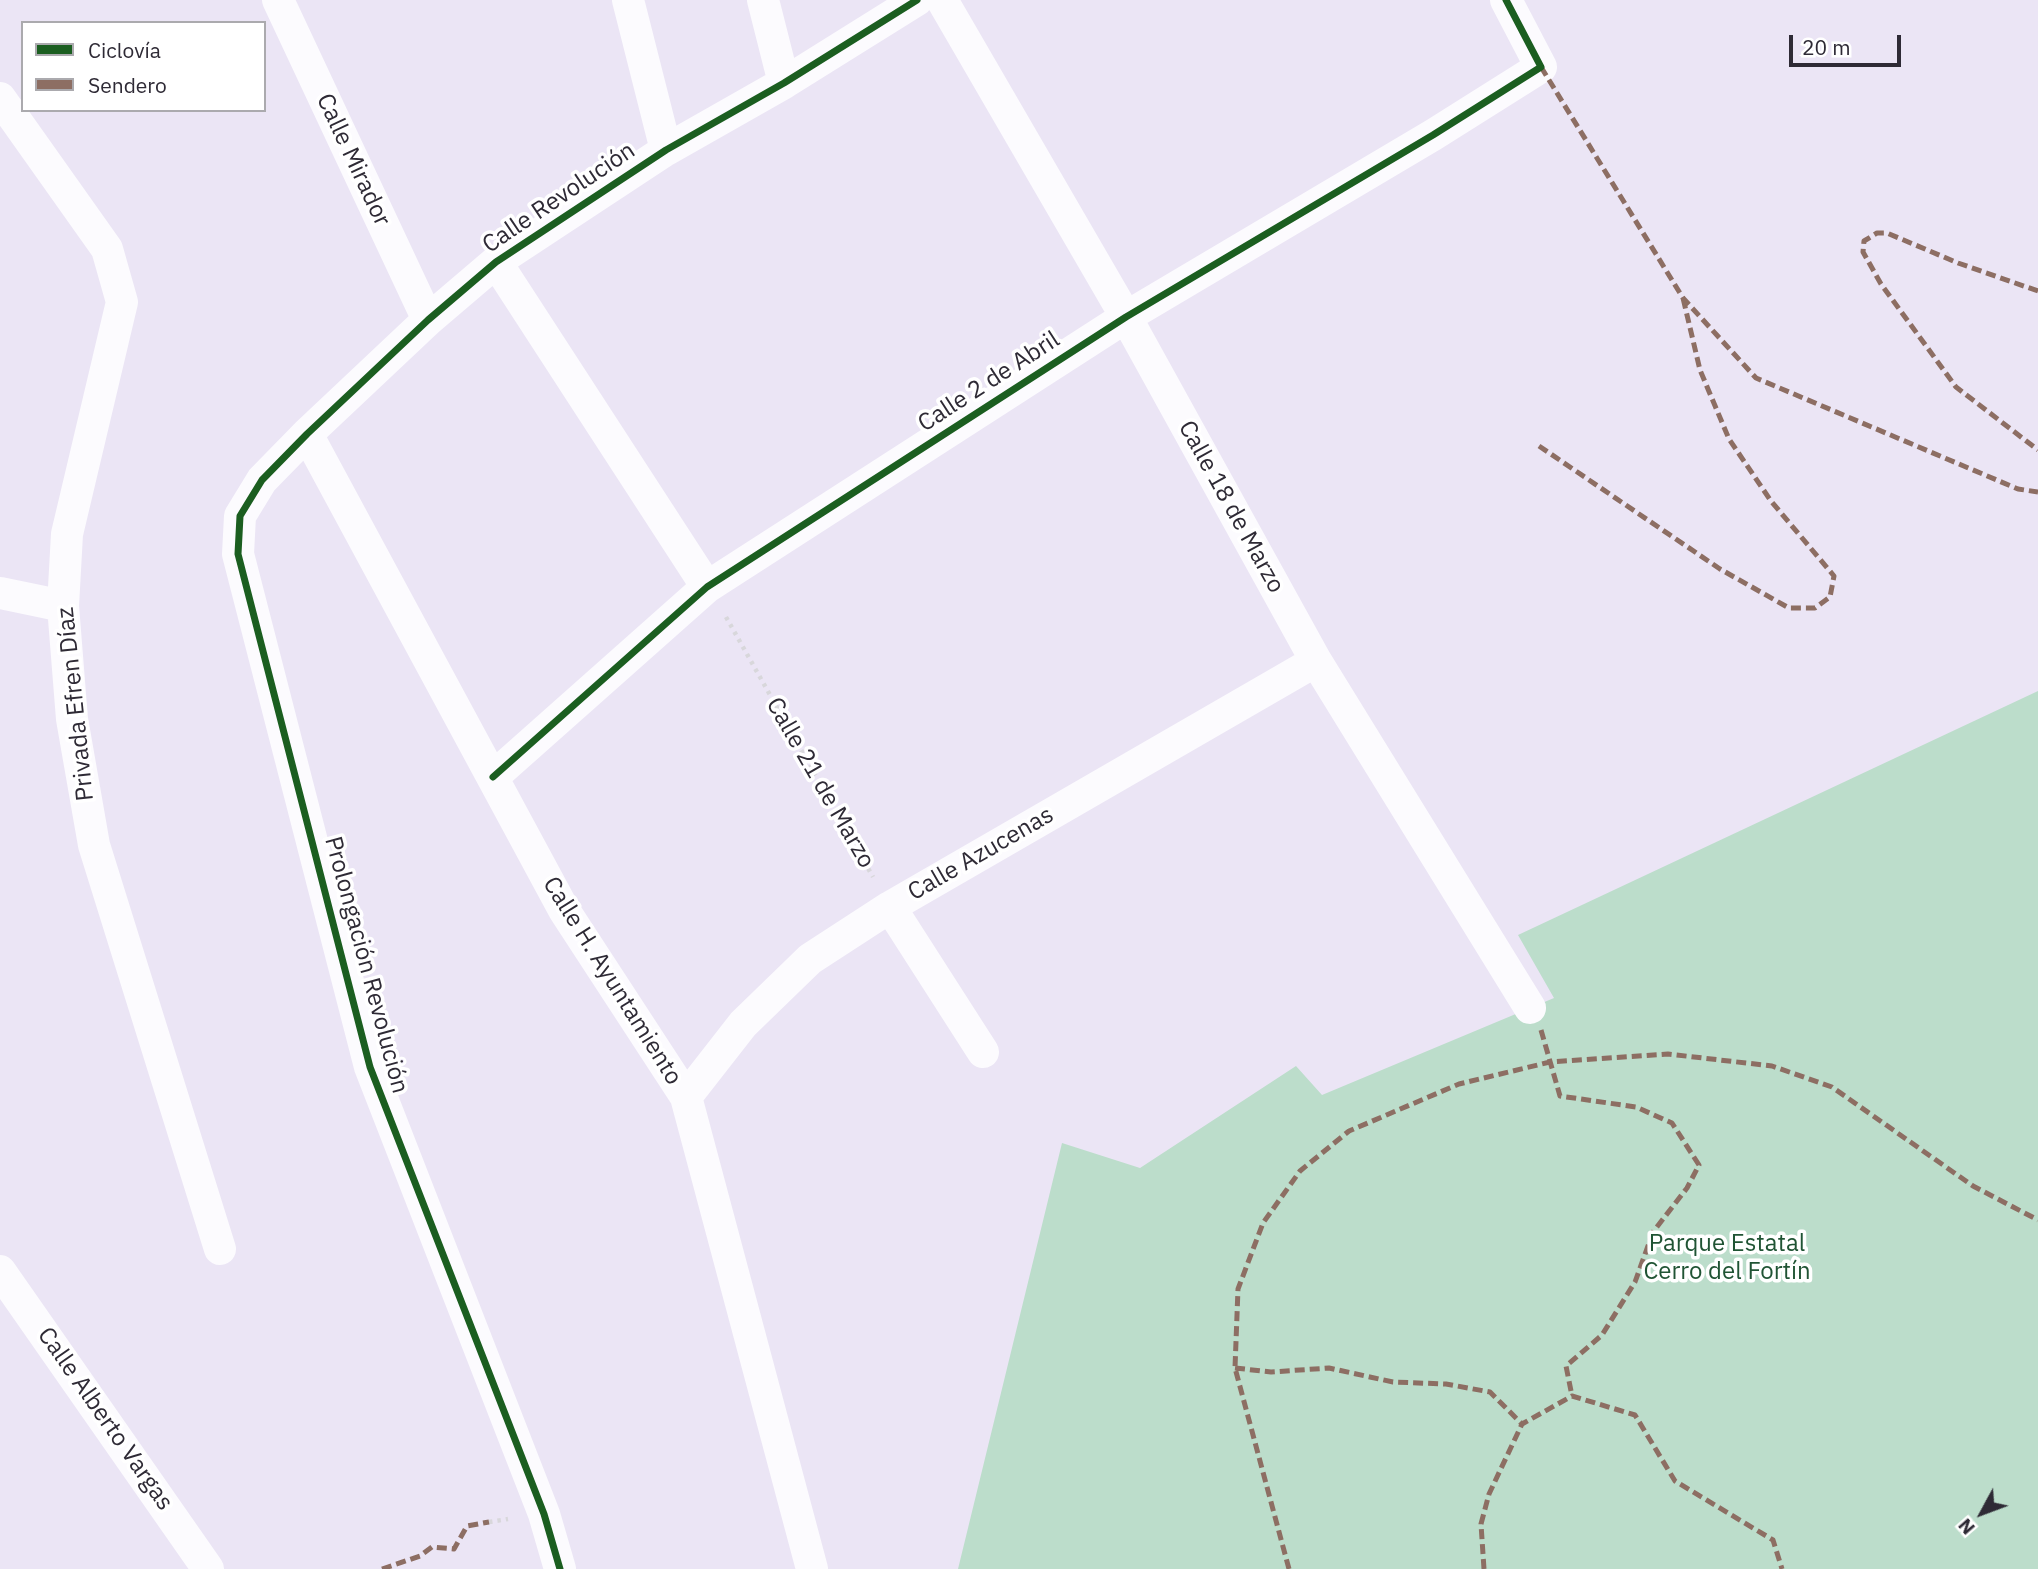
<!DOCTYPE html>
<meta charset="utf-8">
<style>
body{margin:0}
#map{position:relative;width:2038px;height:1569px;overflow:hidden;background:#ebe5f5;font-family:"IBM Plex Sans",sans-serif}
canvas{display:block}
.legend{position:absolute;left:21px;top:21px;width:245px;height:91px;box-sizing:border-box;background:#fff;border:2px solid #abaaae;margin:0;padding:9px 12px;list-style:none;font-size:21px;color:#2e2a35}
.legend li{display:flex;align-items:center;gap:14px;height:35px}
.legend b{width:35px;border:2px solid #abaaae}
.north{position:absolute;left:1947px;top:1478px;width:70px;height:70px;-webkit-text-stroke:5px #fff;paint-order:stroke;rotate:229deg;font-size:19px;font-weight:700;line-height:28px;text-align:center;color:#2e2a35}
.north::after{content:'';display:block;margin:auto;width:24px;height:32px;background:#2e2a35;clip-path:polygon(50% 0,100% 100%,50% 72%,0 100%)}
.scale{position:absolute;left:1789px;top:35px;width:112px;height:32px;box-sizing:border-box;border:4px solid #2e2a35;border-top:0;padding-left:9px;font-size:21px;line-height:24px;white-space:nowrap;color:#2e2a35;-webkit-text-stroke:5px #fff;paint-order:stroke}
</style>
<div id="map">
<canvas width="2038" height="1569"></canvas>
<ul class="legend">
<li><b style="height:9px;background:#1b5e20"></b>Ciclovía</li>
<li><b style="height:9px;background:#8d6e63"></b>Sendero</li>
</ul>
<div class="north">N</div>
<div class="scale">20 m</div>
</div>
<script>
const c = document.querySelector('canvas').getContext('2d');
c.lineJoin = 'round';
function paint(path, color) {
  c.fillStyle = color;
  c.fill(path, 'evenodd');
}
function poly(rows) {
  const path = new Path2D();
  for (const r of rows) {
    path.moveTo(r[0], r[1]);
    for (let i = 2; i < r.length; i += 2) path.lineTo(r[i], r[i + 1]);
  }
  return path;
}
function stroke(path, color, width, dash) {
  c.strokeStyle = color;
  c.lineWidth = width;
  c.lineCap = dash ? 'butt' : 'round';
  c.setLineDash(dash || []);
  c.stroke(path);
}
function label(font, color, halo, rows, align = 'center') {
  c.font = font + ' "IBM Plex Sans",sans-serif';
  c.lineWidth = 7;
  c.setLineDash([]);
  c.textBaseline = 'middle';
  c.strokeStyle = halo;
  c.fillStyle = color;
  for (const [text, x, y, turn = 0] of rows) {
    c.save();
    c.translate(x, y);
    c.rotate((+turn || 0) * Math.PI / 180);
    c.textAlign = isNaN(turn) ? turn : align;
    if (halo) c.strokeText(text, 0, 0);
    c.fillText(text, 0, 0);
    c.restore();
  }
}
paint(poly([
 [2038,691,2038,1569,958,1569,1062,1143,1140,1168,1296,1066,1322,1095,1554,998,1518,935]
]), '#bcddcb');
stroke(poly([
 [726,617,873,877],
 [489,1522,508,1519]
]), '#d8d7db', 4.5, [3.5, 5]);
stroke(poly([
 [278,0,428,320],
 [628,0,666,150],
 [763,0,784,83],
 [942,0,1126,317,1316,661,1530,1008],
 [0,98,107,249,122,302,67,534,63,606,72,719,94,845,220,1249],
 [496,262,707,587],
 [307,434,564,910,686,1097,812,1569],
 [0,593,63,606],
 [493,777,707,587,1126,317,1433,135,1541,67,1506,0],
 [890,907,983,1052],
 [686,1097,743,1024,810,959,890,907,1316,661],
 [0,1271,208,1569],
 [560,1569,544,1514,370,1067,238,554,240,516,262,480,307,434,428,320,496,262,666,150,784,83,917,0]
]), '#fcfbfe', 32);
stroke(poly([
 [1541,67,1683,298,1756,378,2018,489,2038,492],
 [2038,291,1958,263,1887,233,1877,233,1864,241,1863,252,1881,284,1956,387,2038,450],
 [1539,446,1720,569,1789,608,1815,608,1830,597,1834,576,1771,501,1729,439,1700,370,1683,298],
 [1541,1030,1560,1096,1636,1107,1672,1123,1699,1165,1687,1188,1653,1232,1635,1282,1602,1335,1566,1366,1572,1396],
 [1235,1368,1271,1372,1329,1368,1393,1382,1446,1384,1490,1392,1522,1424],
 [382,1569,420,1556,432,1547,454,1549,467,1526,489,1522],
 [1289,1569,1235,1368,1238,1289,1263,1223,1300,1171,1349,1131,1459,1084,1550,1062,1668,1054,1772,1066,1832,1087,1973,1186,2038,1220],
 [1484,1569,1481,1524,1489,1494,1522,1424,1572,1396,1635,1415,1675,1481,1773,1540,1782,1569]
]), '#8d6e63', 5, [10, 5]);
stroke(poly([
 [493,777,707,587,1126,317,1433,135,1541,67,1506,0],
 [560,1569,544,1514,370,1067,238,554,240,516,262,480,307,434,428,320,496,262,666,150,784,83,917,0]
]), '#1b5e20', 7);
label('24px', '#2e2a35', '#fff', [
 ["Calle Mirador",353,160,65],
 ["Calle Revolución",559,198,-34],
 ["Calle 2 de Abril",989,382,-33],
 ["Calle 18 de Marzo",1231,507,61],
 ["Privada Efren Díaz",76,704,-96],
 ["Calle 21 de Marzo",820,783,60],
 ["Calle Azucenas",981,854,-30],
 ["Prolongación Revolución",366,965,75],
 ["Calle H. Ayuntamiento",612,981,58],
 ["Calle Alberto Vargas",105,1419,55]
]);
label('24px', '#205434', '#fff', [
 ["Parque Estatal",1727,1244],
 ["Cerro del Fortín",1727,1272]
]);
</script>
